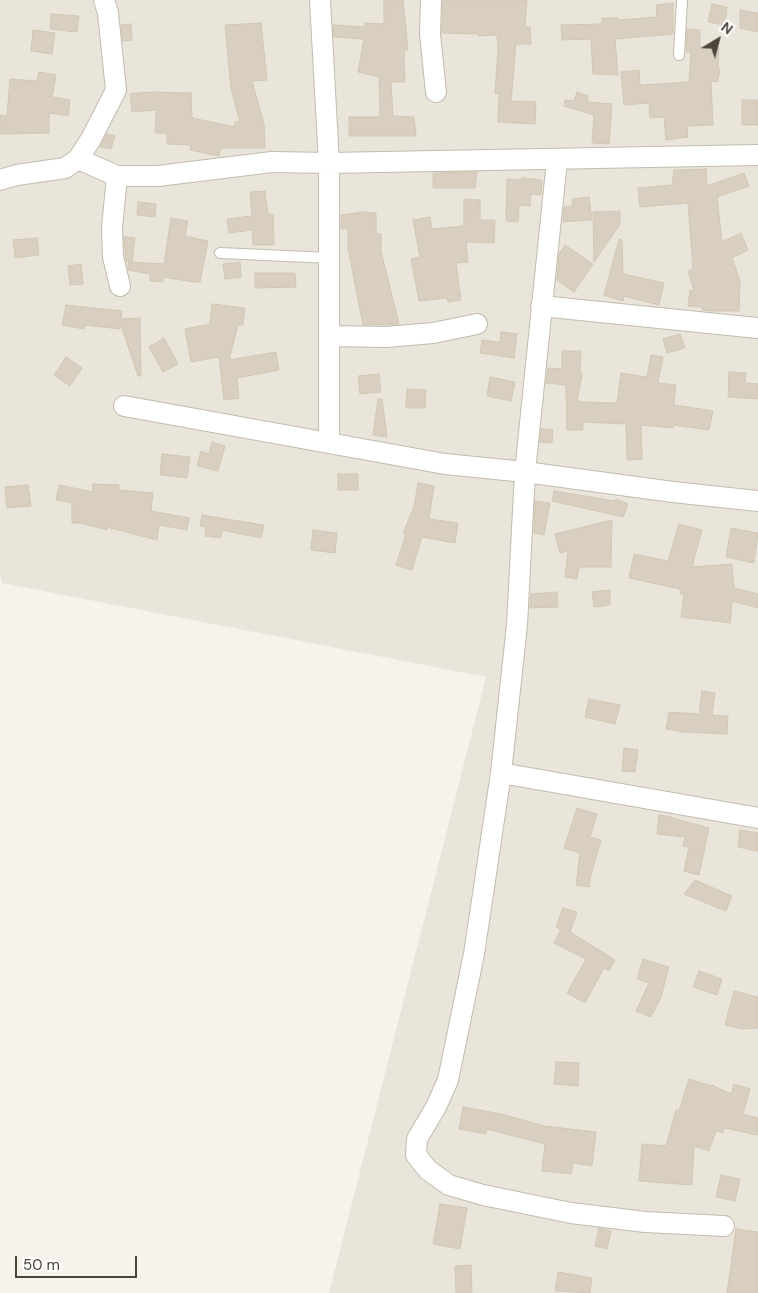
<!DOCTYPE html>
<style>
body{margin:0}
#map{position:relative;width:758px;height:1293px;overflow:hidden;background:#f6f3ec;font-family:"DM Sans",sans-serif}
canvas{display:block}
.north{position:absolute;left:693px;top:15px;width:50px;height:50px;-webkit-text-stroke:4px #fff;paint-order:stroke;rotate:37deg;font-size:14px;font-weight:700;line-height:20px;text-align:center;color:#4b4439}
.north::after{content:'';display:block;margin:auto;width:18px;height:22px;background:#4b4439;clip-path:polygon(50% 0,100% 100%,50% 72%,0 100%)}
.scale{position:absolute;left:15px;top:1256px;width:122px;height:22px;box-sizing:border-box;border:2px solid #4b4439;border-top:0;padding-left:6px;font-size:15px;line-height:18px;white-space:nowrap;color:#4b4439;-webkit-text-stroke:4px #fff;paint-order:stroke}
</style>
<div id="map">
<canvas width="758" height="1293"></canvas>
<div class="north">N</div>
<div class="scale">50 m</div>
</div>
<script>
const c = document.querySelector('canvas').getContext('2d');
c.lineJoin = 'round';
function paint(path, color) {
  c.fillStyle = color;
  c.fill(path, 'evenodd');
}
function poly(rows) {
  const path = new Path2D();
  for (const r of rows) {
    path.moveTo(r[0], r[1]);
    for (let i = 2; i < r.length; i += 2) path.lineTo(r[i], r[i + 1]);
  }
  return path;
}
function stroke(path, color, width, dash) {
  c.strokeStyle = color;
  c.lineWidth = width;
  c.lineCap = dash ? 'butt' : 'round';
  c.setLineDash(dash || []);
  c.stroke(path);
}
paint(poly([
 [0,0,758,0,758,1293,329,1293,486,677,2,583,0,571]
]), '#eae5da');
const building = poly([
 [384,0,403,0,408,50,404,51,405,82,391,82,393,116,414,117,416,136,349,136,349,117,380,117,379,77,358,72,364,39,334,37,333,25,365,27,365,23,384,24,384,0],
 [443,0,527,0,525,27,530,27,531,44,516,44,511,101,536,102,535,124,498,122,499,94,495,94,498,48,497,35,478,36,478,34,442,33,443,0],
 [673,3,673,34,615,39,618,75,593,74,591,39,562,40,561,25,602,24,602,18,618,18,618,20,657,17,656,5,673,3],
 [712,4,727,7,725,25,708,22,712,4],
 [740,10,758,13,758,32,740,28,740,10],
 [51,14,79,16,77,32,50,29,51,14],
 [261,23,267,80,252,81,264,124,265,148,221,148,219,156,190,150,191,145,167,144,167,133,155,133,156,110,132,112,130,94,150,92,191,93,192,118,235,127,235,122,240,122,231,89,225,25,261,23],
 [131,24,132,40,123,41,121,25,131,24],
 [687,29,700,30,700,47,719,48,718,68,720,68,718,82,711,81,713,125,687,126,688,137,666,140,664,117,650,118,649,103,624,105,621,72,639,70,640,85,689,82,691,52,686,52,687,29],
 [33,30,55,33,52,54,31,51,33,30],
 [39,72,56,75,52,97,70,100,68,116,49,113,49,133,0,134,0,115,7,116,10,79,37,81,39,72],
 [577,92,588,96,587,102,612,104,609,144,592,143,594,115,564,106,565,100,574,101,577,92],
 [742,100,758,100,758,125,742,125,742,100],
 [107,134,115,136,111,149,100,147,107,134],
 [706,169,707,186,744,173,749,186,717,197,722,242,741,233,748,250,732,258,740,281,739,311,711,311,702,310,702,307,688,306,690,290,694,291,688,271,693,269,688,203,640,207,638,188,672,185,674,170,706,169],
 [477,172,475,188,433,188,433,173,477,172],
 [522,178,542,180,541,195,531,194,530,206,519,205,518,222,506,221,507,179,522,180,522,178],
 [265,191,268,214,273,214,274,245,253,245,252,230,229,233,227,219,252,216,250,192,265,191],
 [589,197,592,220,563,222,564,207,573,206,572,199,589,197],
 [464,199,480,200,480,220,495,220,494,243,466,242,468,262,456,263,461,300,448,302,447,298,419,301,411,259,420,257,413,220,430,217,432,229,464,226,464,199],
 [138,202,156,204,155,217,137,215,138,202],
 [620,211,620,224,594,262,593,212,620,211],
 [364,212,376,213,376,234,381,234,381,251,399,324,363,325,348,248,348,229,341,229,341,215,364,212],
 [171,218,188,221,185,236,208,241,200,282,194,282,163,277,163,282,150,281,150,274,128,270,128,262,164,264,171,218],
 [124,237,135,238,132,262,126,261,124,237],
 [37,238,39,255,15,258,13,240,37,238],
 [619,239,622,240,623,274,664,283,659,305,624,296,623,301,604,295,619,239],
 [565,245,593,264,574,292,557,280,559,254,565,245],
 [240,262,241,277,225,279,223,264,240,262],
 [81,264,83,284,70,285,68,266,81,264],
 [255,273,295,273,296,287,255,288,255,273],
 [212,304,245,308,243,325,238,325,229,360,276,352,279,370,237,378,239,398,224,400,219,357,191,362,185,329,210,324,212,304],
 [66,305,122,311,121,319,140,318,141,376,138,376,120,322,120,329,85,325,84,329,62,325,66,305],
 [501,332,517,334,514,358,480,353,482,340,500,342,501,332],
 [680,334,685,348,667,353,663,339,680,334],
 [164,338,178,364,163,372,149,347,164,338],
 [562,351,581,351,580,374,582,374,577,401,583,402,617,403,621,373,647,377,651,355,663,357,658,383,676,385,674,404,675,405,713,411,709,430,673,425,673,428,641,425,642,459,627,460,626,424,583,422,583,430,567,430,566,385,546,383,548,368,562,369,562,351],
 [66,357,82,368,70,386,54,375,66,357],
 [729,372,746,373,745,383,758,384,757,399,728,397,729,372],
 [379,374,381,392,360,394,358,376,379,374],
 [490,377,515,382,511,401,487,396,490,377],
 [407,389,426,390,425,408,406,408,407,389],
 [378,399,382,399,387,437,373,435,378,399],
 [541,429,553,430,552,443,540,442,541,429],
 [212,442,225,446,218,471,197,466,201,451,209,454,212,442],
 [162,454,190,457,187,478,160,475,162,454],
 [338,474,358,474,358,490,338,490,338,474],
 [418,483,434,486,429,519,458,523,455,543,422,537,412,570,396,565,406,534,403,533,414,507,418,483],
 [93,484,119,485,119,490,153,493,151,511,189,518,187,530,159,525,157,540,107,527,107,530,80,523,72,523,72,503,56,500,59,485,93,492,93,484],
 [28,485,31,506,7,508,5,487,28,485],
 [554,491,615,501,616,499,628,504,623,517,552,501,554,491],
 [535,501,550,503,544,535,534,533,535,501],
 [202,515,264,525,261,538,222,530,221,538,205,536,206,527,200,526,202,515],
 [612,520,611,567,579,567,577,579,565,577,568,551,560,553,555,534,612,520],
 [679,524,702,530,692,567,732,564,734,588,758,594,758,608,732,601,730,623,681,617,684,594,680,594,680,589,629,578,634,554,668,561,679,524],
 [731,528,758,533,754,563,726,557,731,528],
 [313,530,337,533,335,553,311,550,313,530],
 [610,590,610,605,594,607,592,592,610,590],
 [557,592,558,607,530,608,531,594,557,592],
 [702,691,715,693,712,715,728,716,727,734,683,732,666,729,669,712,699,714,702,691],
 [589,699,620,705,615,724,585,717,589,699],
 [624,748,638,750,635,772,622,771,624,748],
 [577,808,597,814,590,837,601,840,591,875,589,887,576,885,580,853,564,848,577,808],
 [659,815,672,817,672,818,709,828,699,875,684,871,689,847,683,846,685,837,657,834,659,815],
 [740,830,758,833,758,851,738,847,740,830],
 [695,880,732,896,726,911,684,894,695,880],
 [563,908,577,912,570,932,615,960,609,971,604,968,585,1003,567,993,586,959,554,943,561,929,556,927,563,908],
 [643,959,669,967,661,997,651,1017,636,1011,649,983,637,979,643,959],
 [699,971,722,979,717,995,693,987,699,971],
 [734,991,758,997,758,1028,741,1029,725,1025,734,991],
 [556,1062,579,1063,578,1086,554,1084,556,1062],
 [689,1079,711,1086,712,1085,731,1094,734,1084,750,1089,743,1114,758,1118,758,1135,724,1128,723,1133,716,1131,709,1151,694,1146,692,1185,639,1181,642,1144,666,1146,676,1110,679,1111,689,1079],
 [463,1107,501,1114,544,1126,596,1132,592,1166,573,1163,571,1174,542,1171,545,1144,487,1129,486,1134,459,1129,463,1107],
 [721,1175,740,1179,735,1201,716,1197,721,1175],
 [440,1204,467,1208,460,1249,433,1244,440,1204],
 [599,1228,611,1231,607,1249,595,1246,599,1228],
 [736,1229,758,1232,758,1293,727,1293,736,1229],
 [471,1265,472,1293,456,1293,455,1266,471,1265],
 [558,1272,592,1278,590,1293,555,1291,558,1272]
]);
paint(building, '#d8cfc1');
stroke(building, '#d3c7b4', 1);
const lane = poly([
 [679,55,682,0],
 [220,253,330,258]
]);
const street = poly([
 [320,0,329,163,329,443],
 [431,0,430,34,436,92],
 [78,159,117,176,158,176,272,162,329,163,758,155],
 [557,160,525,472,517,625,501,773,474,954,448,1080,436,1107,417,1139,416,1155,428,1170,449,1185,483,1195,571,1213,645,1222,724,1226],
 [117,176,112,228,113,257,120,286],
 [0,180,17,175,65,168,78,159,91,139,116,90,108,13,104,0],
 [541,306,758,328],
 [330,336,386,337,433,333,477,324],
 [124,406,445,464,525,472,673,492,758,501],
 [501,773,758,818]
]);
stroke(lane, '#c2bbae', 12);
stroke(street, '#c2bbae', 22);
stroke(lane, '#fff', 10);
stroke(street, '#fff', 20);
</script>
